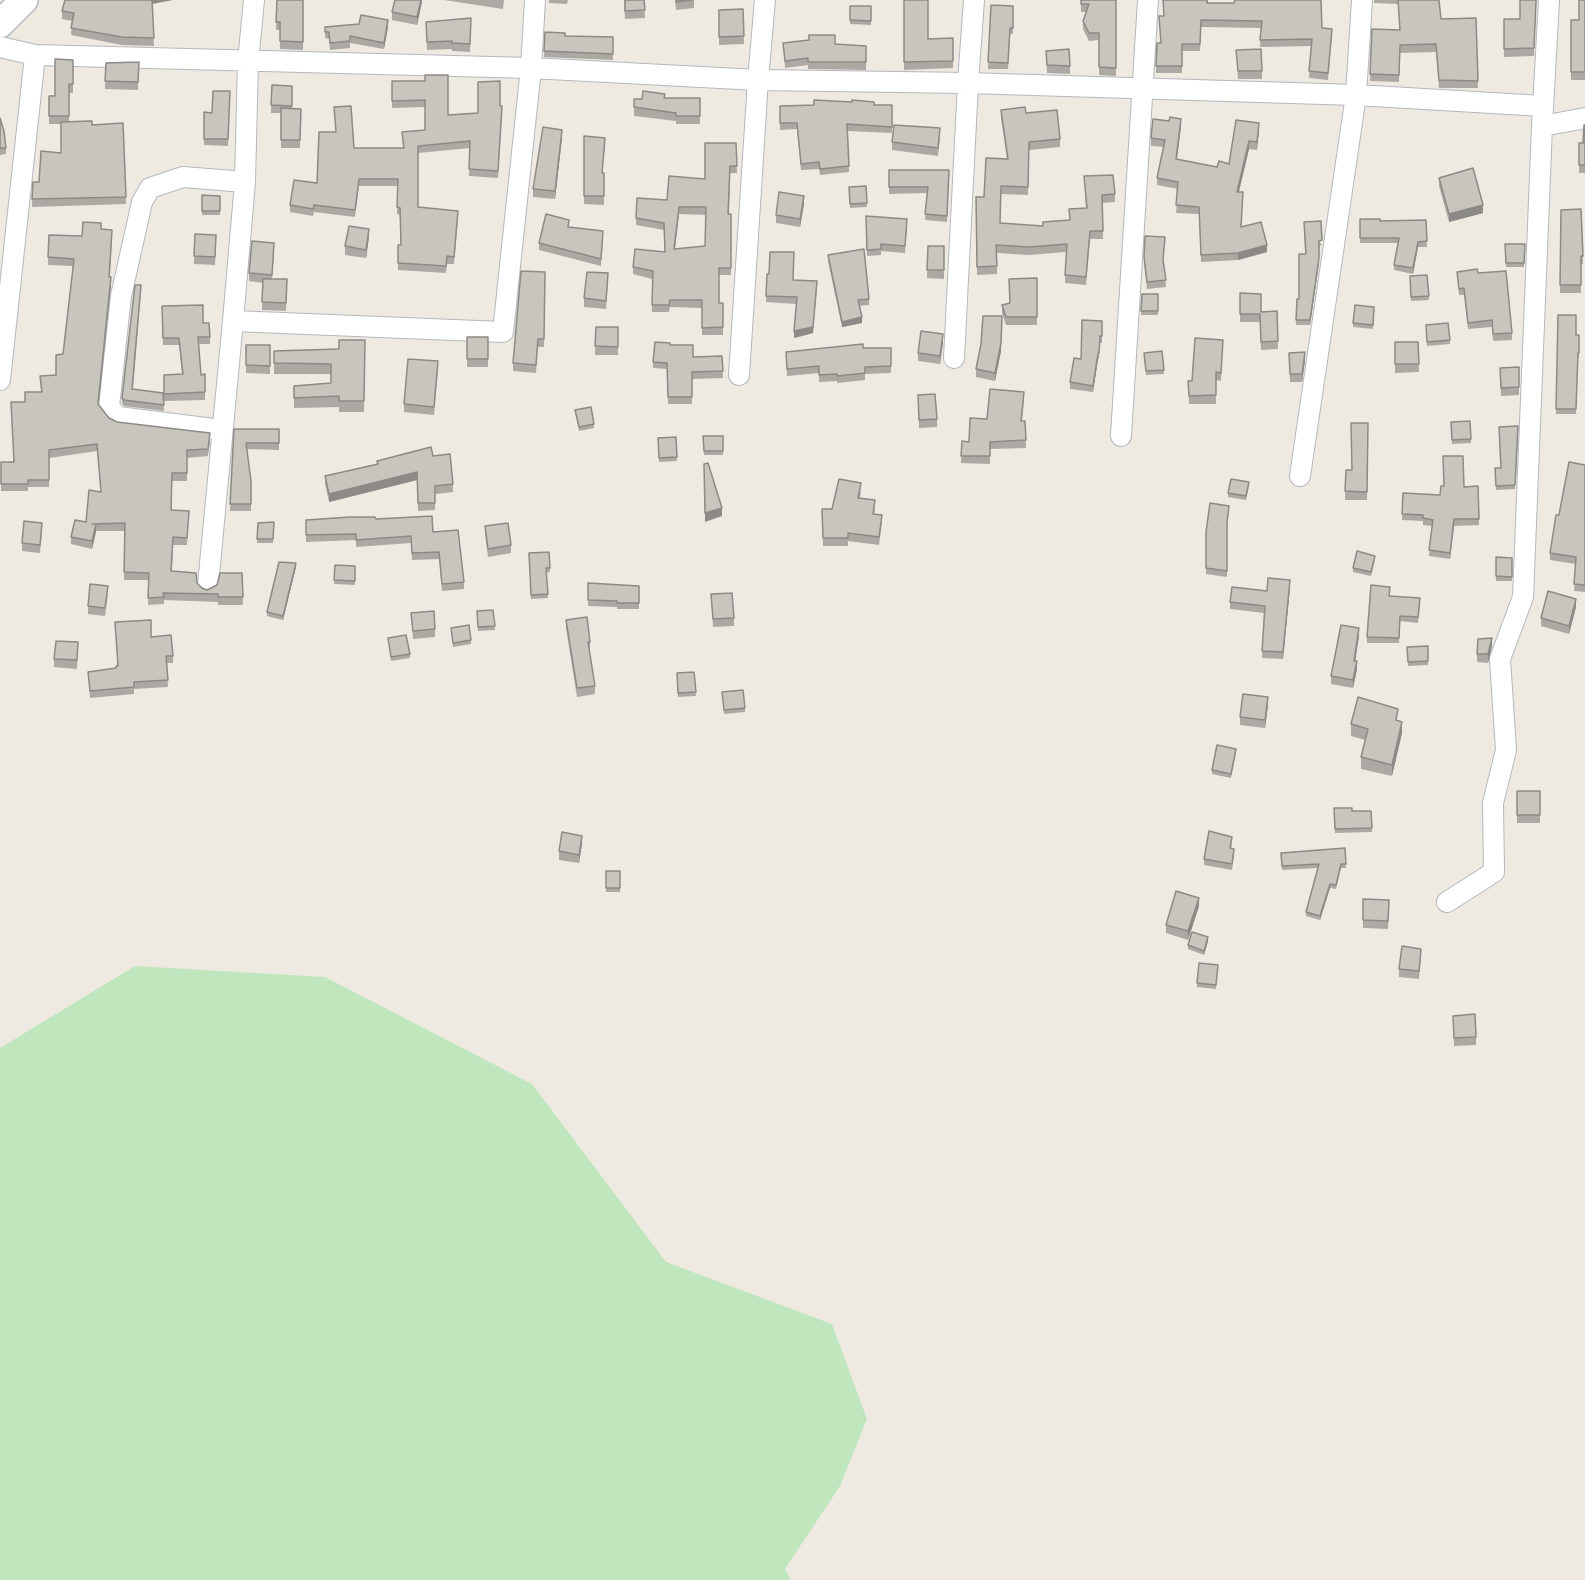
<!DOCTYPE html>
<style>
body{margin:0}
canvas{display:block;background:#eeeae2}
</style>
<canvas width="1585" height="1580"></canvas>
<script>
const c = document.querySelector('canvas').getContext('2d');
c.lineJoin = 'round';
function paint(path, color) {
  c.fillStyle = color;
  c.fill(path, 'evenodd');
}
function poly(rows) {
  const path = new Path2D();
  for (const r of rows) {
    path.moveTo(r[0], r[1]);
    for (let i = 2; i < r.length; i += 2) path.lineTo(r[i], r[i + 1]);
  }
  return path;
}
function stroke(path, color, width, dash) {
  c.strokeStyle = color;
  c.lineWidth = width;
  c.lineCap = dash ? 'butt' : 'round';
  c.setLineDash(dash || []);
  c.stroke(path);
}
paint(poly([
 [135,966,325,977,532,1084,666,1262,832,1324,867,1419,840,1486,785,1569,791,1580,0,1580,0,1048]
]), '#c0e6bd');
const street = poly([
 [254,0,248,62,245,182,233,321,503,332,531,68,758,80,968,83,954,358],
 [974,0,968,83,1356,95,1543,106],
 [1549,0,1542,126,1585,118],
 [0,47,35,55,531,68,535,0],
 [739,375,758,80,765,0],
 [0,380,35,55],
 [222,430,118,417,109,407,121,296,142,202,150,188,183,177,245,182],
 [1121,436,1148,0],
 [1300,476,1356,95,1362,0],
 [208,585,233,321],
 [1447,902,1494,872,1493,803,1506,750,1500,659,1523,597,1542,126]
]);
const secondary = poly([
 [0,24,24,0]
]);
stroke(street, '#b4b8bd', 22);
stroke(secondary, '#b5babf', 30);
stroke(street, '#fff', 20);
stroke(secondary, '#fff', 27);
paint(poly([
 [277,0,303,0,303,50,280,49,280,30,276,30],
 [422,0,417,25,392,20,392,12],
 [444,0,504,0,503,9],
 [549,0,568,0,567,4,549,3],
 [624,0,644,0,645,18,625,19],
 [675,0,694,0,694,8,676,10],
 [904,0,928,39,953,38,953,68,904,70],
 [1081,0,1116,0,1116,76,1099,75,1099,40,1089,41,1083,29,1083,21,1086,12,1081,12],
 [1208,0,1208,3,1322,28,1332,36,1328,80,1309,78,1311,46,1260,47,1261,28,1201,27,1200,51,1182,51,1182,73,1156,73,1156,66,1161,43,1159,16,1163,16],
 [1374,0,1439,0,1441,19,1476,18,1478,88,1439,88,1436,52,1400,53,1399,82,1370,81,1372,29,1400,30,1398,4,1374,3],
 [1520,0,1537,0,1535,12,1534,56,1504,57,1504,19,1520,19],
 [1585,0,1585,80,1571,80,1571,20,1579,20],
 [152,4,154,46,122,45,71,35,72,21,62,19,62,11],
 [991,5,1013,6,1013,34,1010,34,1008,69,988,69],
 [850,6,871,6,871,25,850,24],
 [743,9,744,44,719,45,719,10],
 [426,22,471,27,470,52,452,51,452,49,427,50],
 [359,24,388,27,384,49,350,43,350,48,330,50,329,39,325,38,325,27],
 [545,32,565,36,613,37,613,60,544,57],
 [783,43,866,46,866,70,808,69,808,65,785,68],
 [1236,50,1262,71,1262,79,1238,79],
 [1046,51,1070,66,1070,74,1047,73],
 [73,60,73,93,69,93,69,122,92,125,123,123,126,204,32,207,33,182,39,182,61,153,61,124,49,124,49,96,55,96],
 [139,62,138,90,105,89,106,63],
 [392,81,425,81,448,115,478,113,500,106,502,113,498,178,469,176,470,148,418,153,418,207,458,218,454,264,447,264,446,273,398,270,398,245,401,245,400,215,397,214,398,186,359,186,355,217,314,212,313,216,290,212,290,205,317,183,336,132,334,107,354,148,403,148,402,132,425,130,425,107,392,108],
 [272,85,292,86,292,109,301,109,300,148,281,148,281,113,271,113],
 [230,91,228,146,204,145,204,112,212,113],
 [700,98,700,124,676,124,676,121,634,116,634,99],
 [874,105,892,105,892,133,848,131,849,172,820,175,819,169,801,170,797,129,780,130,780,106],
 [1001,110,1026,113,1060,139,1060,147,1029,150,1028,195,1001,194,1000,223,1043,226,1069,220,1086,208,1084,176,1115,194,1115,202,1102,203,1103,239,1090,239,1086,285,1065,283,1066,252,1029,255,997,253,997,274,977,275,976,197,984,197,1007,159,1001,118],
 [0,118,6,148,6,154,0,155],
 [1236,120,1259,130,1257,150,1249,149,1239,192,1242,227,1267,252,1238,260,1201,262,1199,214,1176,213,1178,189,1157,185,1157,178,1164,147,1151,146,1151,138,1181,126,1177,159,1217,167,1229,164],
 [1585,125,1585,173,1579,173,1579,143,1583,143],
 [584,136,605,146,602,173,604,173,604,205,584,204],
 [940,137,938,156,892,150,892,142],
 [562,138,555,199,533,197,533,189],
 [736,143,737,173,730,173,729,214,731,214,731,275,719,275,719,303,723,303,723,335,702,335,702,308,670,307,669,312,652,312,652,279,633,274,633,267,665,252,664,230,636,225,636,218,705,179],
 [679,214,706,215,705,246,675,249],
 [889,170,949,170,947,222,925,220,927,193,889,194],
 [1439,178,1483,213,1449,222,1439,186],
 [866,186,867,207,850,208,849,187],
 [202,195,220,196,220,215,202,215],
 [804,204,800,227,776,223,776,215],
 [1581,209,1583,264,1581,264,1581,293,1560,293,1561,210],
 [866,216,907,225,905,253,881,251,881,255,867,256],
 [1360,219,1380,221,1426,220,1427,247,1418,247,1413,274,1394,270,1394,265,1398,243,1360,243],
 [1304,222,1322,245,1319,246,1319,263,1310,325,1296,325,1297,299,1299,299,1305,254],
 [569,227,603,238,601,266,539,250,539,243],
 [101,229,112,237,110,277,111,284,98,405,109,418,117,422,210,441,208,456,187,458,187,481,172,481,172,510,189,511,187,545,173,545,172,571,197,583,202,588,207,590,242,573,243,605,218,605,218,602,164,600,164,604,148,605,149,580,124,580,125,531,96,531,92,549,71,544,71,537,86,522,101,492,97,451,49,458,49,487,28,487,28,491,1,491,1,462,13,462,25,402,41,392,40,376,56,375,63,354,73,266,48,265,48,257,82,236],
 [195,234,216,244,215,265,194,264],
 [1145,236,1164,262,1166,287,1147,289,1144,263],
 [369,237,366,258,345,255,345,246],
 [1505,244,1525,244,1524,267,1506,267],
 [928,246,944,246,944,279,927,278],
 [274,251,272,279,287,279,286,311,262,310,263,283,249,281,249,273],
 [828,255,869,299,869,305,859,306,862,323,842,327,828,261],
 [545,272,544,347,538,347,536,373,513,371,513,363],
 [1457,272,1478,273,1512,333,1512,340,1493,341,1492,327,1468,329,1464,295,1459,295],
 [767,274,793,280,817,287,813,333,794,338,796,304,766,302],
 [1427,275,1429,300,1411,301,1410,276],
 [1037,278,1037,325,1006,325,1002,313,1002,305,1010,303],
 [608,281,606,309,584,307,584,298],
 [141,290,133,389,163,393,164,411,124,406,122,403,122,398],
 [1240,293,1261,312,1277,311,1278,349,1261,350,1260,322,1240,322],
 [1142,294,1158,294,1158,315,1141,315],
 [162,306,203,323,210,337,210,344,198,344,201,375,205,374,205,400,164,401,164,375,182,374,179,345,163,345],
 [1374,311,1373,329,1353,327,1353,323],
 [1558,315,1576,335,1579,335,1579,358,1578,358,1576,414,1556,414],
 [1102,321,1102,343,1100,343,1099,359,1098,359,1093,392,1070,389,1070,382,1081,359],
 [1448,323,1450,344,1427,346,1426,325],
 [596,327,618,327,618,355,595,355],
 [467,337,488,337,488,367,467,367],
 [365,340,364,412,339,412,339,407,294,408,294,386,331,383,331,374,274,374,274,351,339,349],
 [1223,340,1221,381,1216,380,1216,404,1189,404,1188,381,1192,381],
 [943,342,940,364,918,361,918,353],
 [1395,342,1418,342,1419,372,1395,373],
 [246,345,270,345,270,374,246,373],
 [670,345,693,357,722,356,723,378,692,379,692,404,668,404,667,369,653,368,653,362],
 [863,348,891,348,891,373,865,374,865,380,837,383,837,381,819,382,819,373,787,376,786,352],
 [1001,351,995,381,976,377,976,369],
 [1289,353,1305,361,1302,382,1290,382],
 [1144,357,1164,370,1164,374,1146,375],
 [1519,367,1519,395,1501,396,1500,376],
 [438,369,434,415,404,412,404,404],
 [918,395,937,419,937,427,919,428],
 [1024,400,1022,421,1025,421,1026,448,990,449,990,464,961,463,962,441,969,442,987,419],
 [575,410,594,424,594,428,579,431],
 [1470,421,1471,443,1452,444,1451,422],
 [1368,423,1367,500,1345,500,1346,470,1352,470],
 [1518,426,1515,489,1496,490,1495,468,1501,468],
 [234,429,279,429,279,450,247,449,251,481,251,511,230,511],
 [703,436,723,436,723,455,704,455],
 [676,437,677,461,659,462,658,438],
 [433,456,453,484,453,492,435,494,435,510,418,511,417,480,329,502,325,484,325,476,377,464,377,461],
 [1585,465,1585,592,1574,591,1576,564,1550,560,1550,553],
 [1249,486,1246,500,1228,497,1228,493],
 [1478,486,1479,525,1454,526,1450,559,1429,556,1432,526,1423,525,1423,521,1402,520,1403,493,1440,495,1464,487],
 [861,491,860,498,875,508,874,515,882,523,879,545,848,541,848,546,823,546,822,509,832,509],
 [1229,512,1227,527,1227,577,1206,574,1206,532],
 [376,519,433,532,464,582,464,589,442,591,439,559,412,560,411,543,356,547,356,540,306,542,306,520],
 [274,522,273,543,257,543,258,523],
 [485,526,511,545,511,553,488,557,485,534],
 [42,531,40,553,22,551,22,543],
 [549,552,550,572,546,573,548,598,531,599,529,553],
 [1496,557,1512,558,1512,581,1496,581],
 [1375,560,1371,576,1353,572,1353,568],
 [335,565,355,566,355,585,334,584],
 [296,567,283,620,267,616,267,612],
 [588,583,639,586,639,609,617,609,617,607,588,606],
 [1290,587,1283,659,1262,658,1264,613,1230,609,1230,602,1267,591],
 [108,594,105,616,88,614,88,606],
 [711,594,734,618,734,626,713,627],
 [1390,596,1420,604,1418,623,1400,621,1399,643,1367,643,1367,637],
 [1576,607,1569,634,1541,626,1541,618],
 [493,610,495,630,478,631,477,611],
 [411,613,435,629,435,637,413,639],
 [566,620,590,642,590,650,589,650,595,686,595,694,577,697,566,628],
 [115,622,151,637,173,656,173,663,167,663,168,687,134,689,134,694,90,698,88,672,116,668,118,666],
 [451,628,471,640,471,644,453,647],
 [1359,636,1355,661,1357,669,1353,688,1331,684,1331,676],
 [388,638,410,654,410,658,391,661],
 [1428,646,1428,665,1408,666,1407,647],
 [1492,646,1488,663,1477,662,1477,654],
 [78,650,77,669,54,667,54,659],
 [694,672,696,696,678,697,677,673],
 [722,692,745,708,745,712,724,714],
 [1268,705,1265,728,1240,725,1240,717],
 [1398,721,1402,733,1392,776,1361,769,1361,757,1365,740,1351,736,1351,724],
 [1236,753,1231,778,1212,774,1212,770],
 [1517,791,1540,791,1540,823,1517,823],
 [1334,808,1352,811,1371,811,1372,832,1335,833],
 [582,844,579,863,559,860,559,851],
 [1232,844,1231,848,1234,856,1232,870,1204,865,1204,859],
 [1345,848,1346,868,1341,868,1336,889,1330,888,1320,920,1306,916,1306,912,1318,868,1282,870,1281,853],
 [606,871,620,871,620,892,606,892],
 [1363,899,1389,900,1388,929,1363,928],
 [1199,906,1188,940,1166,933,1166,925],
 [1208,941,1204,955,1188,949,1188,945],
 [1421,957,1419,979,1399,977,1399,969],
 [1218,965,1216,989,1197,987,1197,983],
 [1453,1024,1476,1037,1476,1045,1454,1046]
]), '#aca9a4');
paint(poly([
 [152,0,173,0,152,4],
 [421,0,422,0,422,2,417,25,417,17],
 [388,20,388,27,384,49,384,43],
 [1181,119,1181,126,1176,166,1176,159],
 [1259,123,1259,130,1257,150,1257,142],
 [562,130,562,138,555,199,555,191],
 [1249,141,1249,149,1237,199,1237,192],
 [804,196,804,204,800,227,800,219],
 [1483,205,1483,213,1449,222,1449,214],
 [679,207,679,214,674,256,674,249],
 [369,229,369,237,366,258,366,250],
 [1418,242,1418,247,1413,274,1413,268],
 [1267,245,1267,252,1238,260,1238,253],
 [1319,258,1319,263,1310,325,1310,320],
 [111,277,111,284,98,411,98,404],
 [817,281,813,333,794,338,794,331],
 [1002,316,1001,351,995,381,995,373],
 [862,317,862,323,842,327,842,322],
 [943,334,943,342,940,364,940,356],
 [1305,352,1305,361,1302,382,1302,374],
 [1098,353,1098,359,1093,392,1093,386],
 [417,472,417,480,329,502,329,494],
 [722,508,722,516,705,522,705,513],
 [1454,519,1454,526,1450,559,1450,553],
 [96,524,96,532,92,549,92,541],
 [296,563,296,567,283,620,283,616],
 [1290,580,1290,587,1283,659,1283,652],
 [1576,599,1576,607,1569,634,1569,626],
 [1359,628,1359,636,1354,669,1354,661],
 [1492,638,1492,646,1488,663,1488,654],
 [1357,661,1357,669,1353,688,1353,680],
 [1268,697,1268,705,1265,728,1265,720],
 [1402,722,1402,733,1392,776,1392,765],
 [582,836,582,844,579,863,579,855],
 [1330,884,1330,888,1320,920,1320,916],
 [1199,898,1199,906,1188,940,1188,931],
 [1208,937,1208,941,1204,955,1204,951]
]), '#8c8a86');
const building = poly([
 [65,0,152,0,154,38,122,37,71,28,74,13,62,11,65,0],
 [277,0,303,0,303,42,280,41,280,22,276,22,277,0],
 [395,0,421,0,417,17,392,12,395,0],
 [625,0,644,0,645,10,625,11,625,0],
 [676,0,692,0,676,2,676,0],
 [904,0,928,0,928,39,953,38,953,61,904,62,904,0],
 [1081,0,1116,0,1116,68,1099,67,1099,33,1089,33,1083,21,1089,4,1081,4,1081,0],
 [1163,0,1207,0,1207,3,1234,3,1235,0,1321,0,1322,28,1332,29,1328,73,1309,71,1312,39,1260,40,1262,21,1201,20,1200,44,1182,44,1182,66,1156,66,1157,43,1161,43,1159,16,1164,16,1163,0],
 [1398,0,1439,0,1441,19,1476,18,1478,81,1439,80,1436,44,1400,45,1399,75,1370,74,1372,29,1400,30,1398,0],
 [1520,0,1536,0,1534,48,1504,49,1504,19,1520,19,1520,0],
 [1579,0,1585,0,1585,72,1571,72,1571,20,1579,20,1579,0],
 [991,5,1013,6,1013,28,1010,28,1008,63,988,62,991,5],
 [850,6,871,6,871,21,850,20,850,6],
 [743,9,744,36,719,37,719,10,743,9],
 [361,15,388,20,384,43,350,36,350,41,330,43,329,32,325,32,325,27,359,24,361,15],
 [471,18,470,44,452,43,452,41,427,42,426,22,471,18],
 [545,32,565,33,565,36,613,37,613,54,544,51,545,32],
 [809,35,835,35,835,44,866,46,866,62,808,62,808,58,785,61,783,43,809,40,809,35],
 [1069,49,1070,66,1047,65,1046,51,1069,49],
 [1261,49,1262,71,1238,71,1236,50,1261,49],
 [55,59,73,60,73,84,69,84,69,116,49,116,49,96,55,96,55,59],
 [139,62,138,82,105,81,106,63,139,62],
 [425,75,448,75,448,115,478,113,478,82,500,81,500,106,502,106,498,171,469,169,470,141,418,146,418,207,458,211,454,257,447,256,446,266,398,263,398,245,401,245,400,208,397,207,398,179,359,179,355,210,314,205,313,209,290,205,294,180,317,183,319,132,336,132,334,107,351,106,354,148,404,148,402,132,425,130,425,100,392,101,392,81,425,81,425,75],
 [272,85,292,86,292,106,271,105,272,85],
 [213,91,230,91,228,139,204,139,204,112,212,113,213,91],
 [643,91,665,94,664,98,700,98,700,116,676,116,676,113,634,107,634,99,642,99,643,91],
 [814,100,852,102,852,100,874,102,874,105,892,105,892,127,847,124,849,166,820,169,819,162,801,164,797,123,780,123,780,106,814,105,814,100],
 [1025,107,1026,113,1057,110,1060,139,1029,142,1028,187,1001,186,1000,223,1043,226,1043,222,1070,220,1069,209,1087,208,1084,176,1113,175,1115,194,1102,195,1103,231,1090,231,1086,277,1065,275,1067,244,1029,247,996,245,997,266,977,267,976,197,984,197,986,158,1008,159,1001,110,1025,107],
 [281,108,301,109,300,140,281,140,281,108],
 [1170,117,1181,119,1176,159,1217,167,1219,161,1229,164,1236,120,1259,123,1257,142,1249,141,1237,192,1243,192,1241,227,1261,222,1267,245,1238,253,1201,255,1199,207,1176,205,1178,182,1157,178,1165,140,1151,138,1153,119,1169,121,1170,117],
 [0,118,4,131,6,148,0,148,0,118],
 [92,121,92,125,123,123,126,197,32,199,33,182,39,182,41,151,61,153,61,122,92,121],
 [894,125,940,128,938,148,892,142,894,125],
 [1584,125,1585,125,1585,143,1583,143,1584,125],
 [543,127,562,130,555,191,533,189,543,127],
 [584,136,605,138,602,173,604,173,604,196,584,196,584,136],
 [705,143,736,143,737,166,730,166,728,214,731,214,731,268,719,268,719,303,723,303,723,327,702,328,702,300,670,300,669,305,652,305,653,271,633,267,635,249,665,252,664,223,636,218,637,198,667,200,669,176,705,179,705,143],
 [679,207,706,207,705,246,674,249,679,207],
 [1579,143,1585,143,1585,165,1579,165,1579,143],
 [1473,168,1483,205,1449,214,1439,178,1473,168],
 [889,170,949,170,947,216,925,214,928,187,889,187,889,170],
 [866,186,867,203,850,204,849,187,866,186],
 [779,192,804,196,800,219,776,215,779,192],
 [202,195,220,196,220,211,202,211,202,195],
 [1581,209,1583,256,1581,256,1581,285,1560,285,1561,210,1581,209],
 [546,214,569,220,568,227,603,231,601,259,539,243,546,214],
 [866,216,907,219,905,246,881,244,881,249,867,250,866,216],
 [1360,219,1380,219,1380,221,1426,220,1427,241,1418,242,1413,268,1394,265,1399,238,1360,238,1360,219],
 [1321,221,1322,240,1319,241,1319,258,1310,320,1296,320,1297,299,1299,299,1299,254,1306,254,1304,222,1321,221],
 [83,222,101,223,101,229,112,230,109,277,111,277,98,404,109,418,117,422,210,433,208,449,187,450,187,473,172,473,171,510,189,511,187,538,173,537,171,571,196,573,197,583,202,588,207,590,217,585,220,573,242,573,243,597,218,597,218,594,163,593,164,597,148,598,149,573,124,572,125,523,92,524,96,524,92,541,71,537,75,520,86,522,89,490,101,492,97,444,49,450,49,480,28,480,28,484,1,484,1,462,14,462,11,402,25,402,25,392,42,392,40,376,56,375,56,355,63,354,74,259,48,257,49,235,82,236,83,222],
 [349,226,369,229,366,250,345,246,349,226],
 [195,234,216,235,215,257,194,256,195,234],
 [1145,236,1165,237,1163,260,1166,280,1147,282,1144,257,1145,236],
 [252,241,274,243,272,275,249,273,252,241],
 [1505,244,1525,244,1524,263,1506,263,1505,244],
 [928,246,944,246,944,270,927,270,928,246],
 [864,249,869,299,858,300,862,317,842,322,828,255,864,249],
 [770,252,794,252,793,280,817,281,813,327,794,331,797,297,766,296,767,274,769,274,770,252],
 [1477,269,1478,273,1506,271,1512,333,1493,334,1492,320,1468,323,1464,288,1459,289,1457,272,1477,269],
 [521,271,545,272,544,339,538,339,536,365,513,363,521,271],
 [587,272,608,273,606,301,584,298,587,272],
 [1427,275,1429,296,1411,297,1410,276,1427,275],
 [1037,278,1037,317,1006,317,1002,305,1010,303,1009,279,1037,278],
 [263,279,287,279,286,303,262,302,263,279],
 [135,285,141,285,132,389,163,393,164,405,124,400,122,398,135,285],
 [1240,293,1261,294,1261,312,1277,311,1278,341,1261,342,1260,314,1240,314,1240,293],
 [1142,294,1158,294,1158,311,1141,311,1142,294],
 [203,305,203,323,209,323,210,337,198,337,201,375,205,374,205,392,164,394,164,375,183,374,179,338,163,338,162,306,203,305],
 [1355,305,1374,307,1373,325,1353,323,1355,305],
 [1558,315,1576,315,1576,335,1579,335,1579,353,1578,353,1576,409,1556,409,1558,315],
 [983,316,1002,316,1001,343,995,373,976,369,981,344,983,316],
 [1082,320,1102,321,1102,336,1100,336,1099,353,1098,353,1093,386,1070,382,1074,358,1081,359,1082,320],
 [1448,323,1450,340,1427,342,1426,325,1448,323],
 [596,327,618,327,618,347,595,346,596,327],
 [921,331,943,334,940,356,918,353,921,331],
 [467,337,488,337,488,359,467,359,467,337],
 [1195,338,1223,340,1221,373,1216,372,1216,395,1189,396,1188,381,1192,381,1195,338],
 [339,340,365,340,364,401,339,401,339,396,294,398,294,386,331,383,331,364,274,363,274,351,339,349,339,340],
 [655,342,670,343,670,345,693,345,693,357,722,356,723,371,692,372,692,397,668,397,667,363,653,362,655,342],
 [1395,342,1418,342,1419,364,1395,364,1395,342],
 [863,344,863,348,891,348,891,366,865,367,865,373,837,376,837,374,819,375,819,366,787,369,786,352,863,344],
 [246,345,270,345,270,366,246,365,246,345],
 [1162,351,1164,370,1146,371,1144,353,1162,351],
 [1305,352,1302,374,1290,374,1289,353,1305,352],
 [408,359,438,361,434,407,404,404,408,359],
 [1519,367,1519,387,1501,388,1500,368,1519,367],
 [990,389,1024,392,1021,421,1025,421,1026,440,990,442,990,456,961,456,962,441,969,442,970,418,987,419,990,389],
 [935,394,937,419,919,420,918,395,935,394],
 [591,407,594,424,579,427,575,410,591,407],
 [1470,421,1471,439,1452,440,1451,422,1470,421],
 [1351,423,1368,423,1367,492,1345,491,1346,470,1352,470,1351,423],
 [1518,426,1515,485,1496,486,1495,468,1501,468,1499,427,1518,426],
 [234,429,279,429,279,443,246,443,251,481,251,504,230,504,234,429],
 [703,436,723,436,723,451,704,451,703,436],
 [676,437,677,457,659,458,658,438,676,437],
 [431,447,433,456,450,454,453,484,435,486,435,503,418,503,417,472,329,494,325,476,378,464,377,461,431,447],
 [1443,456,1463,456,1464,487,1478,486,1479,519,1454,519,1450,553,1429,550,1433,520,1423,518,1423,515,1402,514,1403,493,1440,495,1441,486,1444,486,1443,456],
 [1569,462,1585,465,1585,585,1574,584,1576,557,1550,553,1556,515,1559,515,1569,462],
 [708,463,722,508,705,513,704,464,708,463],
 [839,479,861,483,858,498,875,500,873,514,882,515,879,537,848,533,848,538,823,538,822,509,832,509,839,479],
 [1231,479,1249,482,1246,496,1228,493,1231,479],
 [1210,503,1229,506,1227,522,1227,571,1206,568,1206,532,1210,503],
 [432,516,433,532,458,530,464,582,442,584,439,552,412,553,411,536,356,540,356,534,306,535,306,520,350,517,375,517,376,519,432,516],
 [24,521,42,523,40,545,22,543,24,521],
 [274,522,273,539,257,539,258,523,274,522],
 [508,523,511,545,488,549,485,526,508,523],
 [1357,551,1375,556,1371,572,1353,568,1357,551],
 [549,552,550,568,546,568,548,594,531,595,529,553,549,552],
 [1496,557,1512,558,1512,577,1496,576,1496,557],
 [279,562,296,563,283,616,267,612,279,562],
 [335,565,355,566,355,581,334,580,335,565],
 [1268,578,1290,580,1283,652,1262,651,1265,606,1230,602,1232,587,1267,591,1268,578],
 [588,583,639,586,639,603,617,603,617,601,588,600,588,583],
 [90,584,108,586,105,608,88,606,90,584],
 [1371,585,1390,587,1389,596,1420,598,1418,617,1400,616,1399,638,1367,637,1371,585],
 [1548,591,1576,599,1569,626,1541,618,1548,591],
 [732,593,734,618,713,619,711,594,732,593],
 [493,610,495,626,478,627,477,611,493,610],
 [434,611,435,629,413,631,411,613,434,611],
 [587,617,590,642,588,642,595,686,577,688,566,620,587,617],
 [151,620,151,637,171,635,173,656,166,656,168,680,134,682,134,687,90,691,88,672,116,668,116,666,118,666,115,622,151,620],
 [469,625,471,640,453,643,451,628,469,625],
 [1341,625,1359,628,1354,661,1357,661,1353,680,1331,676,1341,625],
 [406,635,410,654,391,657,388,638,406,635],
 [1492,638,1488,654,1477,654,1478,639,1492,638],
 [56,641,78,642,77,660,54,659,56,641],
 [1428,646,1428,661,1408,662,1407,647,1428,646],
 [694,672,696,692,678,693,677,673,694,672],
 [743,690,745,708,724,710,722,692,743,690],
 [1243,694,1268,697,1265,720,1240,717,1243,694],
 [1358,697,1398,709,1396,720,1402,722,1392,765,1361,757,1368,729,1351,724,1358,697],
 [1217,745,1236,749,1231,774,1212,770,1217,745],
 [1517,791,1540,791,1540,815,1517,815,1517,791],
 [1334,808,1352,808,1352,811,1371,811,1372,828,1335,829,1334,808],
 [1209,831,1232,837,1230,848,1234,849,1232,864,1204,859,1209,831],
 [562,832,582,836,579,855,559,851,562,832],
 [1345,848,1346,864,1341,864,1336,885,1330,884,1320,916,1306,912,1319,864,1282,866,1281,853,1345,848],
 [606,871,620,871,620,888,606,888,606,871],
 [1176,891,1199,898,1188,931,1166,925,1176,891],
 [1363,899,1389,900,1388,921,1363,920,1363,899],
 [1192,932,1208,937,1204,951,1188,945,1192,932],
 [1402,946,1421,949,1419,971,1399,969,1402,946],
 [1199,963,1218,965,1216,985,1197,983,1199,963],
 [1475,1014,1476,1037,1454,1038,1453,1016,1475,1014]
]);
paint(building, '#c8c5bf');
stroke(building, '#8c8a86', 1.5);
</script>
